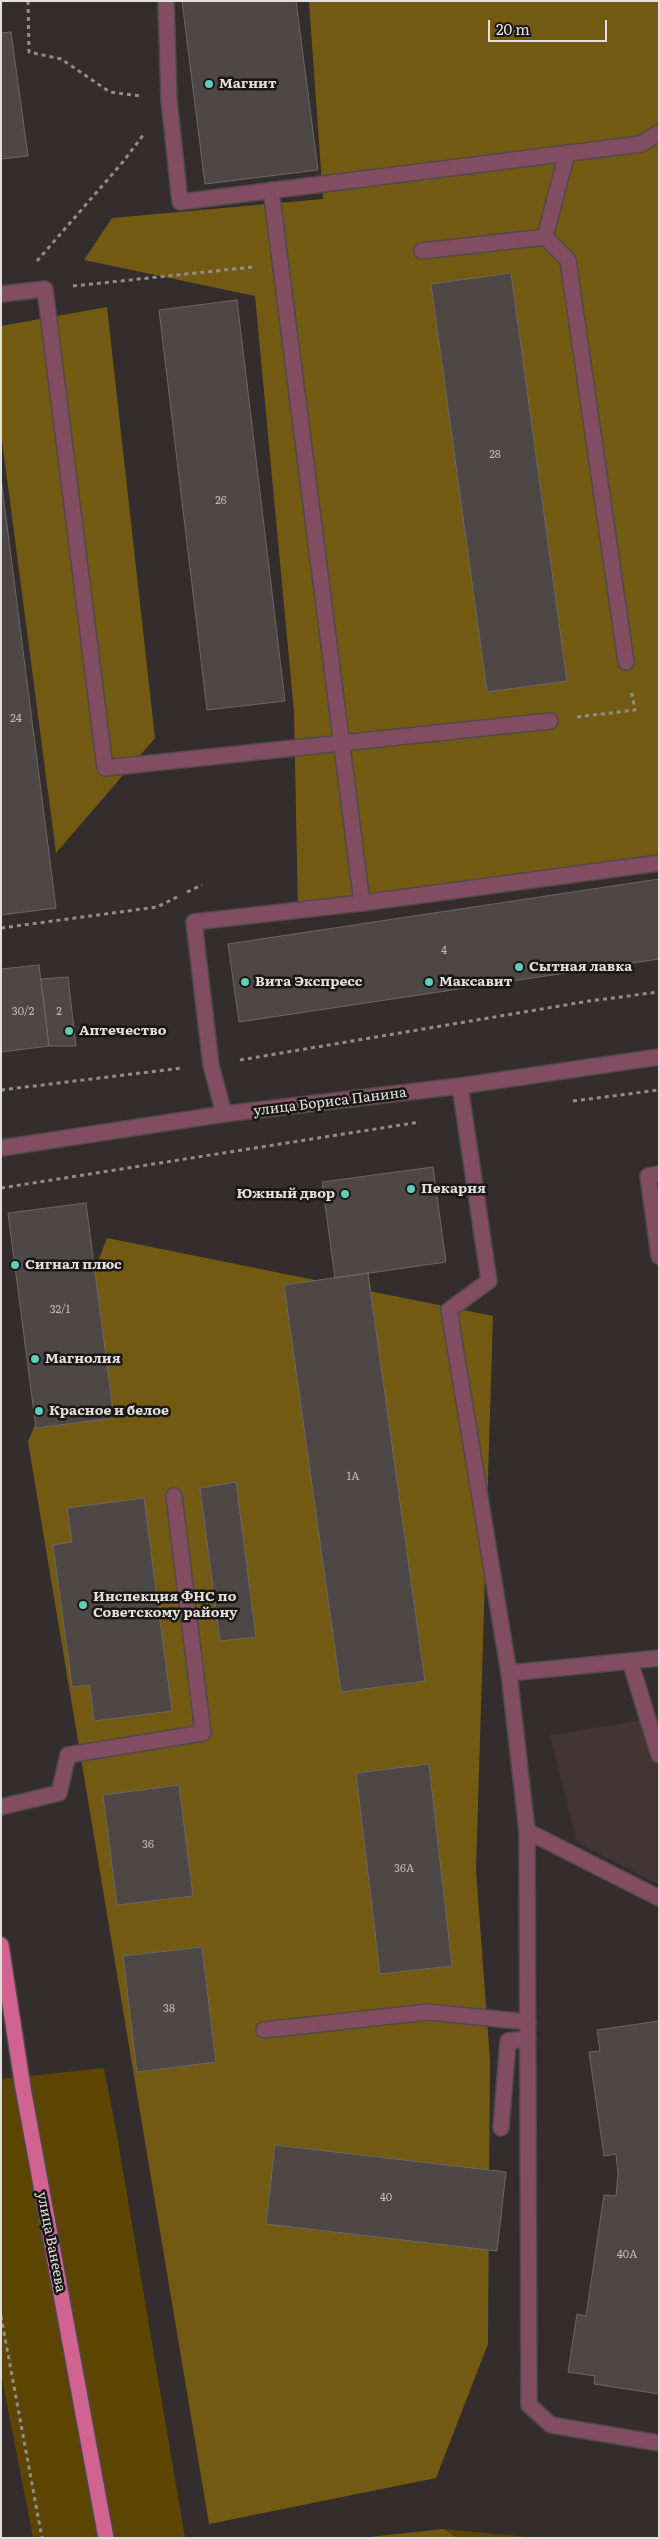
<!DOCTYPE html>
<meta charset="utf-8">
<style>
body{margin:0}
#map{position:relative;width:660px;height:2539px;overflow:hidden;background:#332d2d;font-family:Literata,serif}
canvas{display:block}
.frame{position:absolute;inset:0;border:2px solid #e3dfde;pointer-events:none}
.scale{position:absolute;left:488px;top:20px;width:119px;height:22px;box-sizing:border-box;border:2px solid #e3dfde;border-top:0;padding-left:6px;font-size:15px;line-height:18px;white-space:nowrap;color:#e3dfde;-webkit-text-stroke:4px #191616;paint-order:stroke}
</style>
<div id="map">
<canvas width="660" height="2539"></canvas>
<div class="frame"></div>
<div class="scale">20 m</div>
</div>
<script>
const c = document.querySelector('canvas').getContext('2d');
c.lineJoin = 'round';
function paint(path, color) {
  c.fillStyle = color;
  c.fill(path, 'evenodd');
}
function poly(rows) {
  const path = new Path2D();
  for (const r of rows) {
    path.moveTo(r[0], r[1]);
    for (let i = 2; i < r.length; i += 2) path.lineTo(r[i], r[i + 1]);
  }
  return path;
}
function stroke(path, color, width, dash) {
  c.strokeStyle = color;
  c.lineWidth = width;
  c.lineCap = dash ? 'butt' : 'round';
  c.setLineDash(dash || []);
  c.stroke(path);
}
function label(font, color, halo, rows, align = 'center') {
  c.font = font + ' Literata,serif';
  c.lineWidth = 5;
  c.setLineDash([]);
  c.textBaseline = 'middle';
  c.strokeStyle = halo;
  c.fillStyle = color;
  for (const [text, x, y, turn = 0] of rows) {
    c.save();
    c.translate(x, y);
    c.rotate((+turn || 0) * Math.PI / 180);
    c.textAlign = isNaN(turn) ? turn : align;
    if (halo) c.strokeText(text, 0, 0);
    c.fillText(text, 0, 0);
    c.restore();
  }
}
paint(poly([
 [659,1717,659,1885,577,1842,550,1735]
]), '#423533');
paint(poly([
 [104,2068,117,2135,185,2538,33,2538,1,2373,1,2079],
 [443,2529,538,2538,458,2538]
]), '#5b4500');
paint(poly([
 [659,1,659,863,298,912,294,712,255,296,84,260,112,218,323,199,309,2],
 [107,307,155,738,56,853,1,433,1,326],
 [107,1238,493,1316,476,1870,490,2060,488,2344,436,2478,209,2524,28,1442],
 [443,2529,458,2538,360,2538]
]), '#735a13');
const building = poly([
 [182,1,296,1,318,170,205,184,182,1],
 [11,32,28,156,1,159,1,33,11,32],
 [511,273,567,681,487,692,431,284,511,273],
 [237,300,285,701,207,710,159,310,237,300],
 [1,478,56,908,1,915,1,478],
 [659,879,659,959,239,1022,228,944,659,879],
 [39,965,49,1046,1,1052,1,969,39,965],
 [68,977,76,1046,49,1046,41,979,68,977],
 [433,1167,446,1262,335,1278,322,1182,433,1167],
 [86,1203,114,1418,36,1428,8,1213,86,1203],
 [368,1273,425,1681,341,1692,284,1285,368,1273],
 [236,1482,256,1637,220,1641,200,1488,236,1482],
 [144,1498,172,1711,94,1721,90,1685,72,1687,53,1545,72,1542,67,1508,144,1498],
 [429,1764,452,1966,380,1974,356,1773,429,1764],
 [179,1785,193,1896,117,1905,103,1795,179,1785],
 [202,1947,216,2062,137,2072,123,1956,202,1947],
 [659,2021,659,2394,594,2384,595,2376,568,2372,577,2314,586,2316,604,2195,616,2196,618,2174,616,2154,604,2156,589,2052,600,2051,597,2030,659,2021],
 [275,2145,506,2172,497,2251,266,2224,275,2145]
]);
paint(building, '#4d4845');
stroke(building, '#6c6763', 1);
const minor = poly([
 [166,1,169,100,180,202,641,144,659,133],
 [545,237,567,153],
 [422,251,545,237,568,260,626,662],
 [1,294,45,289,105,768,550,721],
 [362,903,659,863],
 [460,1086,489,1281,449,1310,509,1673],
 [224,1114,211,1065,194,922,362,903,271,190],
 [1,1148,224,1114,460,1086,659,1057],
 [659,1174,648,1176,659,1256],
 [630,1661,659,1658],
 [659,1755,630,1661,509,1673,527,1831,659,1898],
 [1,1807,59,1793,68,1755,203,1733,174,1496],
 [527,1831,529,2405,551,2425,659,2443],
 [264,2030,428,2012,528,2022],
 [501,2128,508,2041,528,2039]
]);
const major = poly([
 [1,1945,23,2088,106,2538]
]);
stroke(minor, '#4f4949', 18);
stroke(major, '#4f4949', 18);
stroke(poly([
 [28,1,29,52,61,59,110,92,140,96],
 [37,261,122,163,144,134],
 [73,286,253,267],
 [577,717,635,710,631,689],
 [187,892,202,885],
 [1,928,157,907,177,897],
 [240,1060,589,1001,659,992],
 [1,1090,182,1068],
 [573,1101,659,1090],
 [1,1188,420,1122],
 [1,2316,42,2538]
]), '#928d8d', 3, [4, 4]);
stroke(minor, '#824c61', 15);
stroke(major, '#d16391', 15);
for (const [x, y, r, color] of [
 [209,84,5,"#5cceba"],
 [519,967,5,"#5cceba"],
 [245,982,5,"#5cceba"],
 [429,982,5,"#5cceba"],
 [69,1031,5,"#5cceba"],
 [411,1189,5,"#5cceba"],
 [345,1194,5,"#5cceba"],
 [15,1265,5,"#5cceba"],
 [35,1359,5,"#5cceba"],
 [39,1411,5,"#5cceba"],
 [83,1605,5,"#5cceba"]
]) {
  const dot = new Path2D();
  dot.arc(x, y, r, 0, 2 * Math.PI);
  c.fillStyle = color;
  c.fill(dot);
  stroke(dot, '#191616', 2);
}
label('11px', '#beb9b8', null, [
 ["28",495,455],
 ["26",221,501],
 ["24",16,719],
 ["4",444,951],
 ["30/2",23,1012],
 ["2",59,1012],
 ["32/1",60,1310],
 ["1А",353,1477],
 ["36",148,1845],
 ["36А",404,1869],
 ["38",169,2009],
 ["40",386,2198],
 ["40А",627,2255]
]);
label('bold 14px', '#e3dfde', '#191616', [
 ["Магнит",219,84],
 ["Сытная лавка",529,967],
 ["Вита Экспресс",255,982],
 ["Максавит",439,982],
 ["Аптечество",79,1031],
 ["Пекарня",421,1189],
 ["Южный двор",335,1194,"right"],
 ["Сигнал плюс",25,1265],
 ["Магнолия",45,1359],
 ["Красное и белое",49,1411],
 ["Инспекция ФНС по",93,1597],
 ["Советскому району",93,1613]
], 'left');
label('14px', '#e3dfde', '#191616', [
 ["улица Бориса Панина",330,1102,-7],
 ["улица Ванеева",51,2242,79]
]);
</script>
